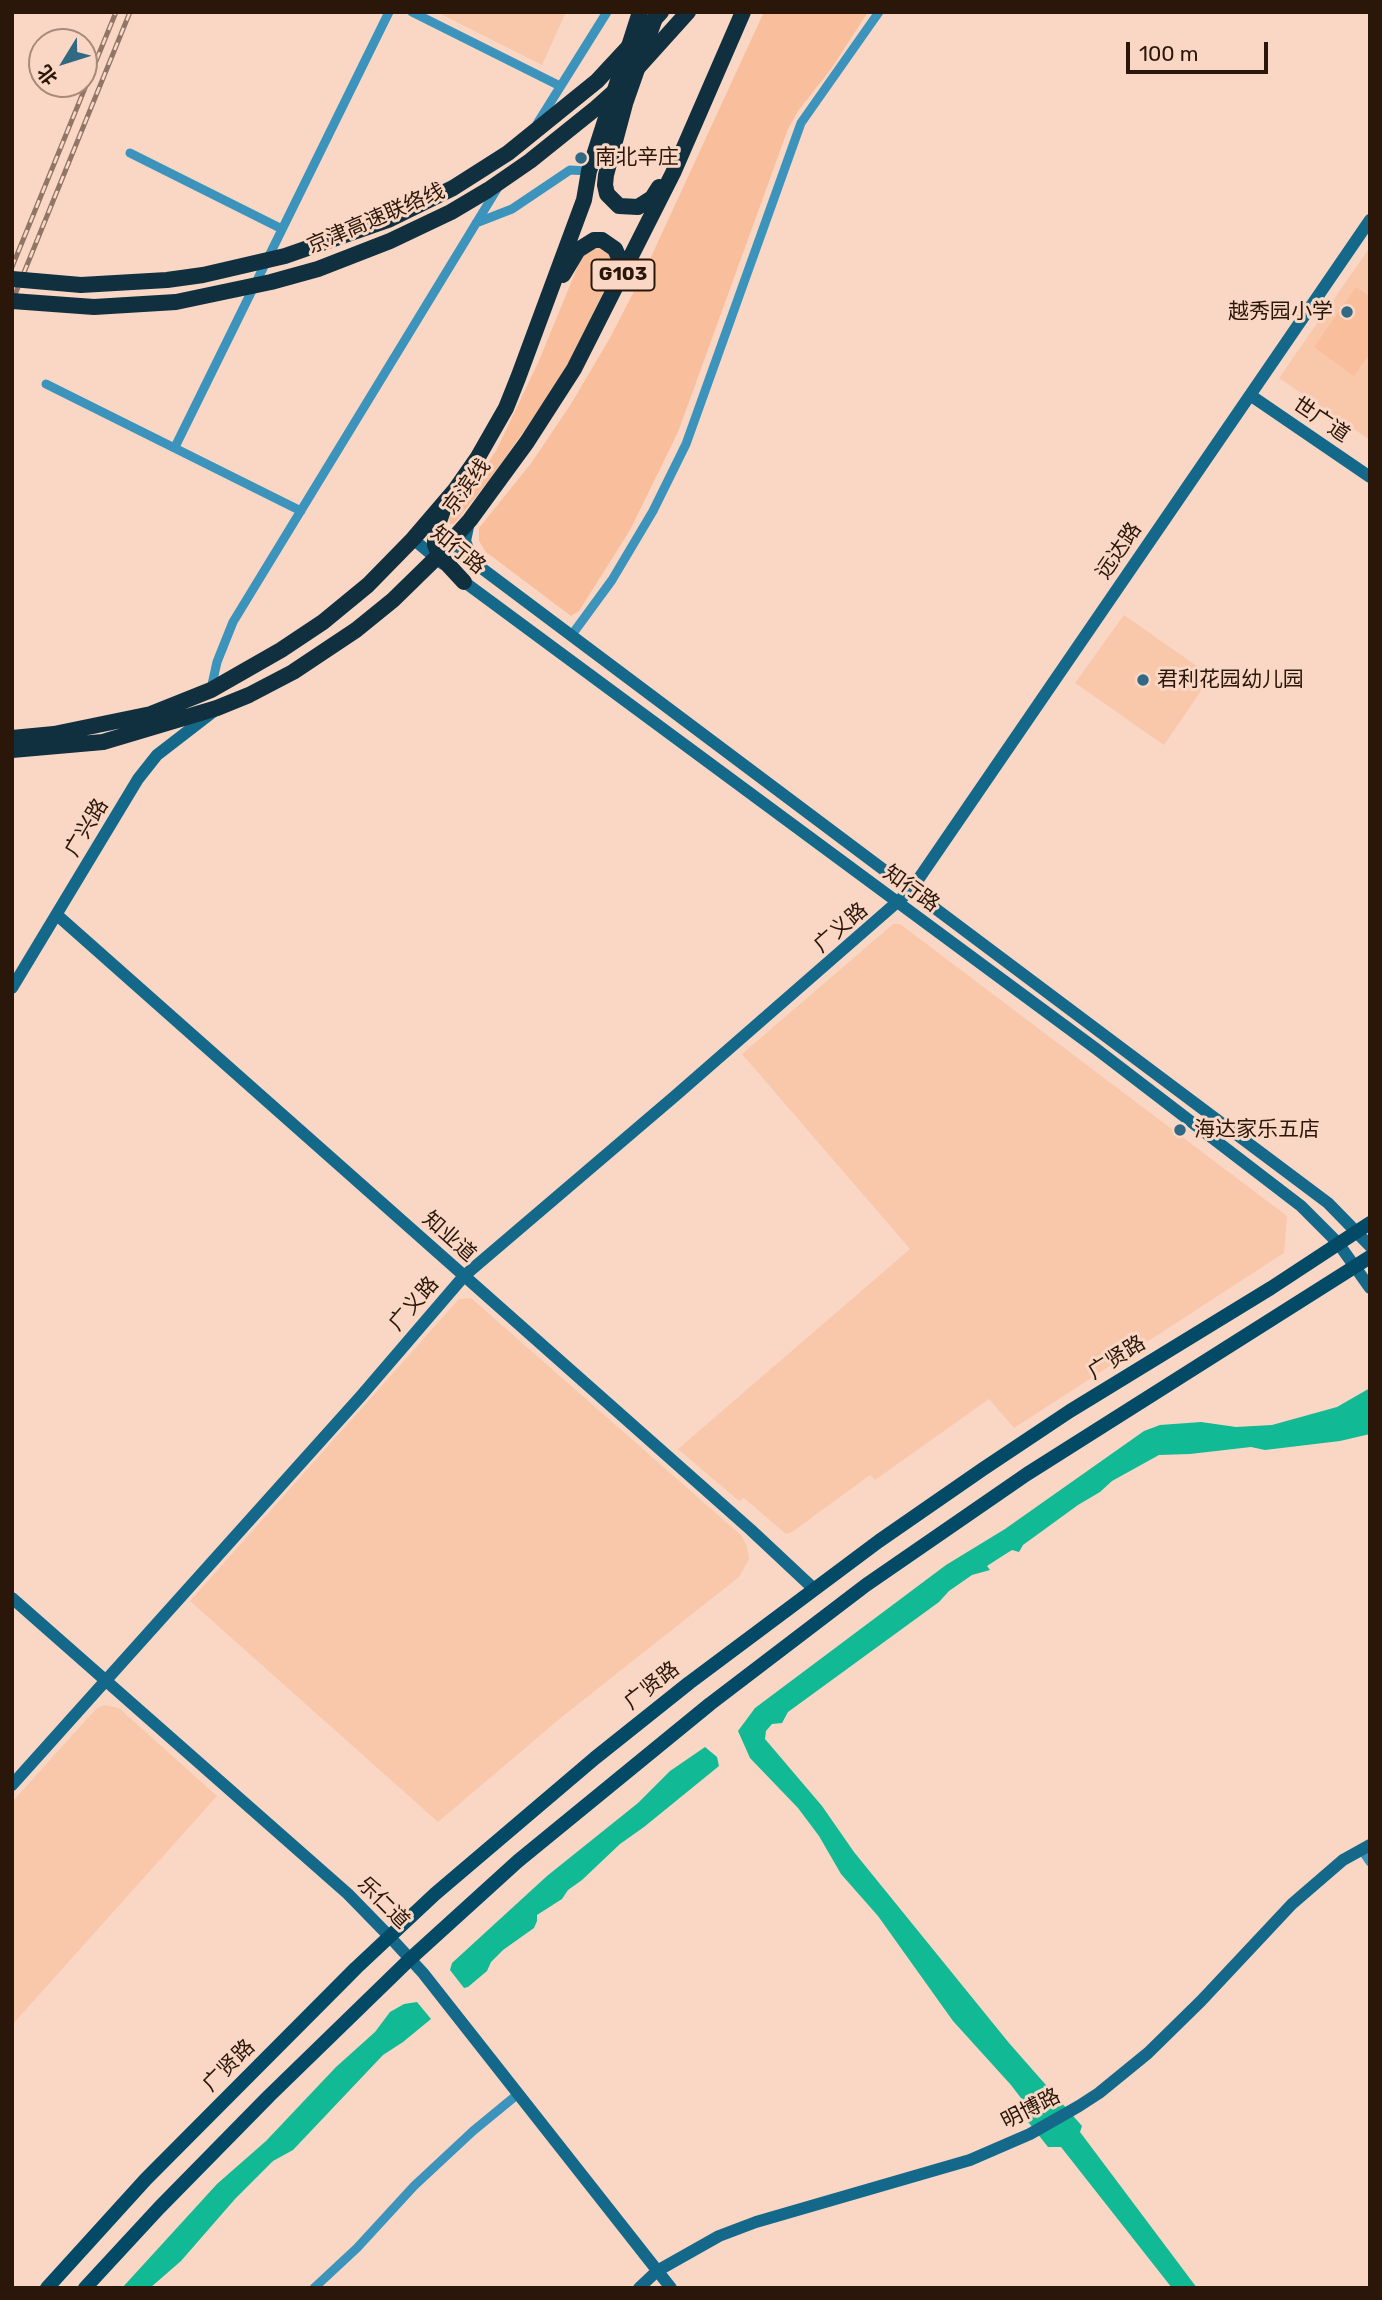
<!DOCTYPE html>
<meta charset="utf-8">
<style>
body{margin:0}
#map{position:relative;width:1382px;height:2300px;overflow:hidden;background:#f9d7c4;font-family:Rubik,"Noto Sans SC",sans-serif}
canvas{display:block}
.frame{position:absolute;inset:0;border:14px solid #2a170a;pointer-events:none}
.north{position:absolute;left:28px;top:28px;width:70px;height:70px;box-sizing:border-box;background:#f9d7c4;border:2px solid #a68a7a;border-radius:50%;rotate:232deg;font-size:19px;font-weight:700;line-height:28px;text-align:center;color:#2a170a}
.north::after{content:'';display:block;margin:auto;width:24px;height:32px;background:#316883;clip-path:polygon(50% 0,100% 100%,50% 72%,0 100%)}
.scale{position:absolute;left:1126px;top:42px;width:142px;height:32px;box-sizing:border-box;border:4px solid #2a170a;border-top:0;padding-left:9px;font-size:21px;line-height:24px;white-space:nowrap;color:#2a170a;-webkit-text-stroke:5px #f9d7c4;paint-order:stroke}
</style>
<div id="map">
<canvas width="1382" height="2300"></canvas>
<div class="frame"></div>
<div class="north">北</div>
<div class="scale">100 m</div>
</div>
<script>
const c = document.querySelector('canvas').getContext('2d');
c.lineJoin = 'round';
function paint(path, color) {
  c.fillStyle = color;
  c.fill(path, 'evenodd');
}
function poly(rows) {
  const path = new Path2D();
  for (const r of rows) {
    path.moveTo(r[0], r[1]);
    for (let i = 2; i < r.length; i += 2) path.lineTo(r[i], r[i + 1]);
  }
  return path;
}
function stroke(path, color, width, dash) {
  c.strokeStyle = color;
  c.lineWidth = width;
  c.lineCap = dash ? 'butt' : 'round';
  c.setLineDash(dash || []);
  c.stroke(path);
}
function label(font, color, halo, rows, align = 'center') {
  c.font = font + ' Rubik,"Noto Sans SC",sans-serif';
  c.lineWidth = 6;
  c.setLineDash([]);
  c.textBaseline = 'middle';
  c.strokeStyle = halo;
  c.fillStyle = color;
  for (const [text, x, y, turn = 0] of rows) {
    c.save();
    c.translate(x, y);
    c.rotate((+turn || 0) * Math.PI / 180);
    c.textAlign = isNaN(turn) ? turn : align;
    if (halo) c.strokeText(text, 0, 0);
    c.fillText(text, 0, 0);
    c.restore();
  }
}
paint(poly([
 [437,12,566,12,542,65],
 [1370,247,1370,440,1279,378],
 [1124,615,1211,676,1164,745,1075,683],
 [893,924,900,924,1287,1216,1284,1253,1014,1428,989,1399,875,1480,870,1475,792,1532,786,1534,744,1498,739,1501,678,1449,910,1249,742,1054],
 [471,1298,742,1536,747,1547,749,1559,739,1577,563,1716,438,1822,190,1601,459,1299],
 [104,1705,119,1708,217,1796,12,2025,12,1802,96,1709]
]), '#f9c8ab');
paint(poly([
 [764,12,868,12,831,69,798,111,788,129,678,432,630,530,579,611,571,616,486,552,479,541,479,528,532,462,571,404,611,336,645,270],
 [592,247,600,247,612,255,612,273,575,352,549,395,491,478,454,524,450,524,449,519,496,451,538,363,582,256],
 [1356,287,1370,297,1370,353,1354,376,1314,347]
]), '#f9be9b');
paint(poly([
 [1370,1388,1370,1434,1340,1441,1265,1450,1251,1447,1190,1454,1159,1455,1112,1481,1100,1492,1078,1505,1023,1545,1019,1552,1012,1550,1004,1555,987,1566,990,1570,972,1575,949,1591,939,1602,788,1712,782,1723,772,1724,766,1731,765,1739,822,1806,854,1852,1009,2043,1082,2126,1080,2132,1197,2288,1172,2288,1061,2147,1048,2147,1025,2118,1027,2109,1024,2102,1011,2085,953,2021,878,1916,841,1874,819,1836,798,1808,750,1758,738,1731,755,1708,946,1565,1005,1529,1144,1431,1160,1425,1201,1422,1236,1427,1272,1425,1337,1407],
 [705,1747,717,1757,719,1766,644,1827,620,1844,582,1880,568,1890,562,1899,537,1915,537,1921,534,1928,503,1950,491,1962,487,1971,468,1987,464,1988,450,1970,452,1963,547,1876,638,1803,670,1771],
 [417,2002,431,2019,403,2042,383,2055,293,2150,273,2161,235,2199,181,2261,150,2288,122,2288,217,2184,266,2141,336,2067,375,2032,390,2012,404,2004]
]), '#11b995');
stroke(poly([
 [412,12,560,86],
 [537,124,607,12],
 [130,153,282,229],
 [476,223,512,209,570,170,589,171],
 [46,384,301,511],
 [175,447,389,12],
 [571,636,612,580,653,511,686,444,801,123,879,12],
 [211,689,217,662,233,622,497,189],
 [1362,1850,1370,1862],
 [314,2288,357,2248,414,2186,473,2131,518,2094]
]), '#3c93bc', 9);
stroke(poly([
 [1250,395,1370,477],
 [469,522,465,541,473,561],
 [413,539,443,564],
 [444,540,1328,1203,1370,1246],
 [459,578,1095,1048,1301,1206,1338,1243,1370,1288],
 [57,915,751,1530,814,1589],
 [12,988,138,779,157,755,214,711],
 [12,1598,348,1894,389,1936,423,1973,671,2288],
 [12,1785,361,1396,464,1276,675,1096,911,890,1370,220],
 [639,2288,657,2271,719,2236,756,2222,970,2160,1030,2134,1079,2106,1099,2093,1148,2053,1201,2001,1292,1904,1343,1860,1370,1845]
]), '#14698b', 12);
stroke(poly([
 [47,2288,146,2179,356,1968,435,1894,595,1758,689,1683,879,1541,983,1469,1070,1411,1271,1288,1370,1223],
 [85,2288,159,2208,269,2096,410,1959,518,1861,710,1704,866,1585,1027,1474,1370,1257]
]), '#034a66', 14);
stroke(poly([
 [625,104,606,175,605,185,607,194,619,206,638,207,652,198,659,187],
 [622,112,655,18],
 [563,275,578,250,594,240,602,240,615,249,619,258,619,267,615,279],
 [443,510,435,533,435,545,439,555,464,582],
 [12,738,54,734,151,714,211,690,281,650,323,622,368,585,413,539,455,490,478,457,506,408,518,378,584,200,589,171,640,12],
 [12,750,103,742,217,708,249,695,293,672,356,630,393,600,436,558,470,520,527,442,574,369,673,173,743,12]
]), '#11303f', 16);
const rail = poly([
 [12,267,116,12],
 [12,302,130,12]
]);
stroke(rail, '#907666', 5);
stroke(rail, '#f9d7c4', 2.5, [8]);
stroke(poly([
 [12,279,81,285,167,280,203,275,285,256,388,220,453,188,508,153,597,81,661,12],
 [12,301,94,307,176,302,271,282,318,269,390,241,451,212,488,190,530,161,596,108,624,83,688,12]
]), '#11303f', 16);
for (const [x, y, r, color] of [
 [581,158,7,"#316883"],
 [1347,312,7,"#316883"],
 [1143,680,7,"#316883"],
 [1180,1130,7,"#316883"]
]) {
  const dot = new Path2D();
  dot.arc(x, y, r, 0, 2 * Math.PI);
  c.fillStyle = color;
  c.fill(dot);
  stroke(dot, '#f9d7c4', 2.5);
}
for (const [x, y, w] of [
 [623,275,63]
]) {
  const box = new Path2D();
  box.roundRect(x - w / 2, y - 15.5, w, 31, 5);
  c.fillStyle = '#f9d7c4';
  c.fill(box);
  stroke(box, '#2a170a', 2);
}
label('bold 19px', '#2a170a', null, [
 ["G103",623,275]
]);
label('21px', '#2a170a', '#f9d7c4', [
 ["南北辛庄",595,158],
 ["越秀园小学",1333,312,"right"],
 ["君利花园幼儿园",1157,680],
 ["海达家乐五店",1194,1130]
], 'left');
label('21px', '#2a170a', '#f9d7c4', [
 ["京津高速联络线",376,219,-23],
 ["世广道",1321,420,34],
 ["京滨线",467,487,-53],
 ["知行路",458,550,39],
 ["远达路",1119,551,-56],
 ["广兴路",87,828,-59],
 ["知行路",911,889,36],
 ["广义路",841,928,-41],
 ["知业道",449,1237,42],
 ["广义路",414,1304,-49],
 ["广贤路",1117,1358,-32],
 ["广贤路",652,1686,-38],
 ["乐仁道",383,1903,45],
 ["广贤路",229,2066,-45],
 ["明博路",1031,2109,-27]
]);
</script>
